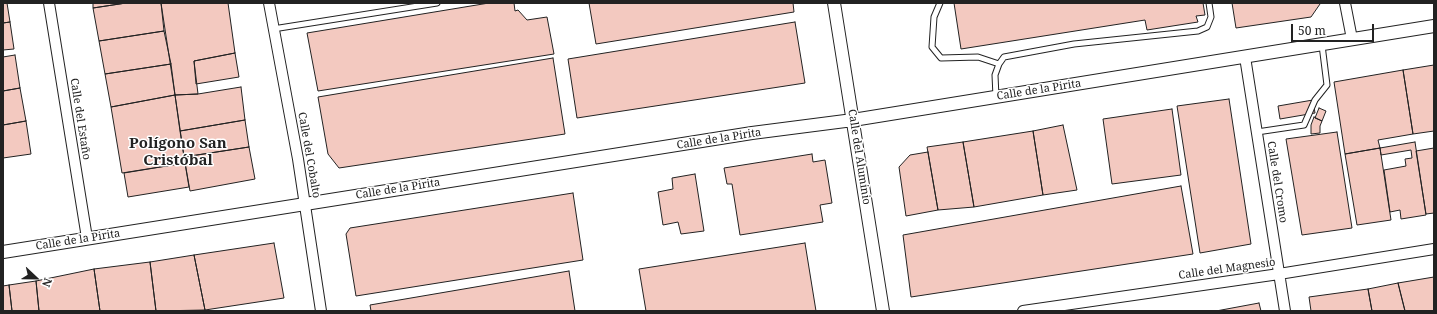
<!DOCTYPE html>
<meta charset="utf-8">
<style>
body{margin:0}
#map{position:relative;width:1437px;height:314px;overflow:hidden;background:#fff;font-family:"Noto Serif",serif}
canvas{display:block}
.frame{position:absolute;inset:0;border:4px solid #222;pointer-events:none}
.north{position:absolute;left:16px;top:258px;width:40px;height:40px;-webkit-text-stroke:3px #fff;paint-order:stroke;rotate:112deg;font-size:11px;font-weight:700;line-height:16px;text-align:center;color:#222}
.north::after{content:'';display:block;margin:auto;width:14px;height:18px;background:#222;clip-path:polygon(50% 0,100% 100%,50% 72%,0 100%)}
.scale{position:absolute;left:1291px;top:24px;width:83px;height:18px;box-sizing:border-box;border:2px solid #222;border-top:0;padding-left:5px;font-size:12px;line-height:14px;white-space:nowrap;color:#222;-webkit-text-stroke:3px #fff;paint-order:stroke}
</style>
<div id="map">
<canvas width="1437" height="314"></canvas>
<div class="frame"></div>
<div class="north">N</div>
<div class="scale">50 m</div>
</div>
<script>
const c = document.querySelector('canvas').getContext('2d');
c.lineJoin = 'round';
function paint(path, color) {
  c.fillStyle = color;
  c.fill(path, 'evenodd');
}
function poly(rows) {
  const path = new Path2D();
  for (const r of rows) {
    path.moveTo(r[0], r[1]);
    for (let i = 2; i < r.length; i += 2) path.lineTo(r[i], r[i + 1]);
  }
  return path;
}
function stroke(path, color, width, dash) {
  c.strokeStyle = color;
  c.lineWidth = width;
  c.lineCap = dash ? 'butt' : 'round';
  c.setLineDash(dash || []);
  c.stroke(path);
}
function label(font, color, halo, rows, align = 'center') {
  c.font = font + ' "Noto Serif",serif';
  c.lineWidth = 3;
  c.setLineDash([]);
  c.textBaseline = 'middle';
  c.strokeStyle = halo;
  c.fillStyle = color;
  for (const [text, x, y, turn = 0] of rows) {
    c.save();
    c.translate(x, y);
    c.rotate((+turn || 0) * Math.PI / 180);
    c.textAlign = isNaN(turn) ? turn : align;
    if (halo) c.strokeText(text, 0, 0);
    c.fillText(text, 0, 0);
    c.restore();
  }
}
const building = poly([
 [3,3,7,3,10,22,3,23,3,3],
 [93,3,126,3,93,8,93,3],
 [126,3,161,3,164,31,99,41,93,8,126,3],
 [161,3,228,3,235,53,194,61,198,94,175,95,161,3],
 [489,3,514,3,515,11,518,10,527,20,547,17,554,54,318,91,307,33,489,3],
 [589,3,793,3,794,12,596,44,589,3],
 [954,3,1203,3,1205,15,1196,16,1198,22,1147,30,1145,20,961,49,954,3],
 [1232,3,1320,3,1320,4,1311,17,1236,28,1232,3],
 [10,22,14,49,3,50,3,23,10,22],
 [795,22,805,83,577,118,568,59,795,22],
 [164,31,171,64,105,74,99,41,164,31],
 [235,53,239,77,196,84,194,61,235,53],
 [15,55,20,88,3,91,3,57,15,55],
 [553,58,565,134,339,168,328,154,318,97,553,58],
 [171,64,175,95,111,107,105,74,171,64],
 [1434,65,1434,131,1413,134,1403,70,1434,65],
 [1403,70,1413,134,1378,140,1380,148,1345,154,1334,82,1403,70],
 [241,87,245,120,180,131,175,95,198,94,241,87],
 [20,88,26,121,3,125,3,91,20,88],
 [175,95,185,163,122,173,111,107,175,95],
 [1229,99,1251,244,1200,253,1177,106,1229,99],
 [1313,100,1315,113,1280,119,1278,106,1313,100],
 [1319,108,1326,111,1322,121,1315,118,1319,108],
 [1172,109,1181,175,1112,184,1103,119,1172,109],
 [1314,117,1322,121,1320,126,1320,133,1311,134,1311,125,1314,117],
 [245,120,249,147,184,157,180,131,245,120],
 [26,121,31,154,3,158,3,125,26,121],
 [1063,125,1077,190,1043,195,1033,131,1063,125],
 [1033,131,1043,195,974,207,963,142,1033,131],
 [1337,132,1352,228,1302,235,1286,139,1337,132],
 [963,142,974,207,938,210,927,147,963,142],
 [1415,142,1426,215,1401,219,1400,210,1390,212,1384,170,1406,166,1405,159,1412,158,1411,150,1381,155,1380,148,1415,142],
 [249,147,255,179,190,191,184,157,249,147],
 [1380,148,1391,220,1357,225,1345,154,1380,148],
 [1434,148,1434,213,1426,214,1416,151,1434,148],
 [928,152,938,210,906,216,899,167,910,155,928,152],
 [812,154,813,162,825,160,832,203,820,205,823,222,740,235,732,184,727,184,724,168,812,154],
 [185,163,189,187,128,197,124,173,185,163],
 [695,174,704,231,681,234,678,222,663,225,658,192,673,189,672,178,695,174],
 [1181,186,1193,254,911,297,903,235,1181,186],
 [573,193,583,260,356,296,346,234,350,228,573,193],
 [274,243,284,298,205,310,194,255,274,243],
 [805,243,816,311,646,311,639,269,805,243],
 [194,255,205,310,156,311,150,262,194,255],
 [150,262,156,311,100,311,94,269,150,262],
 [94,269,100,311,39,311,36,281,94,269],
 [569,271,575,311,371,311,370,305,569,271],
 [1434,277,1434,311,1405,311,1398,283,1434,277],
 [36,281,39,311,12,311,9,285,36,281],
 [1398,283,1405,311,1372,311,1368,289,1398,283],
 [9,285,12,311,3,311,3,286,9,285],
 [1368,289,1372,311,1311,311,1309,297,1368,289],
 [1259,303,1261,311,1216,311,1259,303]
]);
paint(building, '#f3c9c0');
stroke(building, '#222', 1);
const service = poly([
 [940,3,934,17,932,47,941,58,978,57,999,64],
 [273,29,437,3],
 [996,97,995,75,999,64,1004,57,1074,44,1198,31,1207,27,1211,17,1209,3],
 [1257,132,1304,125,1315,100,1327,85,1322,45]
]);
const minor = poly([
 [49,3,87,238],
 [269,3,298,159,321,311],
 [1345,3,1352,39],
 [1245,57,1285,311],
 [1023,311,1279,274,1434,249]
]);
const tertiary = poly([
 [834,3,883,311],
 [3,252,752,133,853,120,1434,26]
]);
stroke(service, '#222', 7);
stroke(minor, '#222', 12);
stroke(tertiary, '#222', 14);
stroke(service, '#fff', 5);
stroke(minor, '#fff', 10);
stroke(tertiary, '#fff', 12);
label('11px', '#222', '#fff', [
 ["Calle de la Pirita",1039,90,-9],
 ["Calle del Estaño",80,119,81],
 ["Calle de la Pirita",719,139,-9],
 ["Calle del Cobalto",309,155,80],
 ["Calle del Aluminio",859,157,81],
 ["Calle del Cromo",1277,182,81],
 ["Calle de la Pirita",398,189,-9],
 ["Calle de la Pirita",78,240,-9],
 ["Calle del Magnesio",1227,269,-8]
]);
label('bold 15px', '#222', '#fff', [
 ["Polígono San",178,144],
 ["Cristóbal",178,161]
]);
</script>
